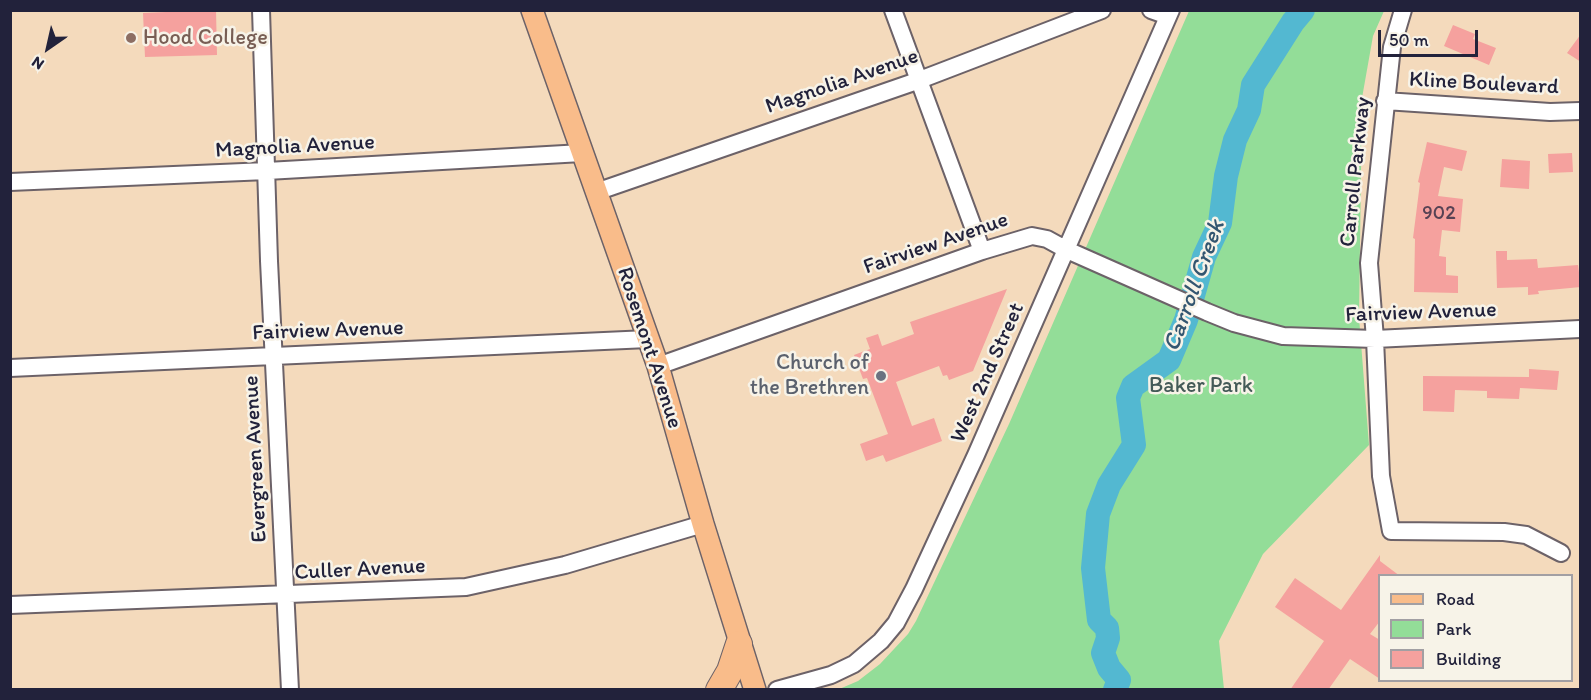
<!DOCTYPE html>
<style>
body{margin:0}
#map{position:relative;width:1591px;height:700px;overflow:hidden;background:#f4dabc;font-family:Itim,sans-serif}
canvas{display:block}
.frame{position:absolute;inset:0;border:12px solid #22223b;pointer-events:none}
.legend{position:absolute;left:1378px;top:574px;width:195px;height:108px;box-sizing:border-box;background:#f7f3e8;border:2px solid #a29fa3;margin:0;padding:8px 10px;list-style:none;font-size:18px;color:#22223b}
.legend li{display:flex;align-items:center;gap:12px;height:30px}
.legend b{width:30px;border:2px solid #a29fa3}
.north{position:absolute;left:18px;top:18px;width:60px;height:60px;-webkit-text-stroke:4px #f7f3e8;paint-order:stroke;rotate:214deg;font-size:16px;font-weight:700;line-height:24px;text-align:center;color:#22223b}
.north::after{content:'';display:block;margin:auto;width:21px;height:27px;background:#22223b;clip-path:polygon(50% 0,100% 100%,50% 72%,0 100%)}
.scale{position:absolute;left:1378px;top:30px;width:100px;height:27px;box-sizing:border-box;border:3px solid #22223b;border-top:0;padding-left:8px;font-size:18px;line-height:21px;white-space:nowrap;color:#22223b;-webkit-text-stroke:4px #f7f3e8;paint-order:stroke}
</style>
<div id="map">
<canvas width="1591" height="700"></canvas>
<div class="frame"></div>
<ul class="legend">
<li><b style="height:8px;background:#f9bc8a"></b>Road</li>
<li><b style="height:16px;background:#93dd98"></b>Park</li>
<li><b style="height:16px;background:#f5a19e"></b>Building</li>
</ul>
<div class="north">N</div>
<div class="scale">50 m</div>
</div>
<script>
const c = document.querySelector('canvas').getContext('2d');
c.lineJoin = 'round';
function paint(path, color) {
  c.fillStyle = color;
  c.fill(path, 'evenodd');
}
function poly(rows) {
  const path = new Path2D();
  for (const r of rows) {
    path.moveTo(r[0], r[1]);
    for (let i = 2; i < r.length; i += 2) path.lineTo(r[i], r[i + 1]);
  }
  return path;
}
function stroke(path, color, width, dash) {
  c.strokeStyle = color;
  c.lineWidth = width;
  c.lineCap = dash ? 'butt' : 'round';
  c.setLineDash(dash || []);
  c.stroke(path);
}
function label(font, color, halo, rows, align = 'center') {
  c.font = font + ' Itim,sans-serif';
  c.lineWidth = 5;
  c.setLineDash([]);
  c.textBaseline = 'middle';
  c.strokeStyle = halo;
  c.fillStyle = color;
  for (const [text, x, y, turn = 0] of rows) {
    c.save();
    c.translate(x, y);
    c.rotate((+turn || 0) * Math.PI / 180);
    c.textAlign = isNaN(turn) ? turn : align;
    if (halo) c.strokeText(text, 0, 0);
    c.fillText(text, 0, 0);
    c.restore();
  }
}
paint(poly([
 [1189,11,1384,11,1373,36,1362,98,1359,317,1369,445,1263,554,1219,641,1224,689,837,690,858,681,880,664,908,634,916,621,1009,424]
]), '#93dd98');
stroke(poly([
 [1115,690,1119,680,1109,668,1103,653,1108,638,1107,628,1099,620,1093,568,1098,514,1109,485,1134,445,1128,398,1133,386,1169,360,1186,320,1204,257,1220,223,1226,176,1235,140,1249,110,1253,85,1293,22,1303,10]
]), '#53b8d1', 24);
paint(poly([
 [166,10,216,10,217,55,145,57,143,13,166,12],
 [1453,25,1475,34,1473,39,1496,48,1489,65,1444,46],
 [1581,34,1581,62,1567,53],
 [1427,142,1467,151,1462,171,1444,167,1438,196,1463,199,1460,232,1442,230,1439,256,1446,257,1446,275,1458,276,1458,293,1414,292,1415,239,1413,238,1420,183,1418,182],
 [1572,153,1573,172,1549,173,1548,154],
 [1502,159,1530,161,1529,189,1500,187],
 [1496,251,1507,251,1507,260,1537,259,1538,268,1578,265,1581,287,1538,291,1539,294,1528,295,1528,287,1497,288],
 [1007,289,973,371,949,380,947,375,943,376,939,366,896,382,912,426,934,418,942,441,886,462,883,455,866,461,860,444,888,434,867,378,863,379,854,355,870,349,866,338,878,334,882,346,914,334,910,322],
 [1529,369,1559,371,1557,390,1520,388,1519,399,1487,398,1487,391,1455,390,1454,412,1423,411,1423,376,1529,377],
 [1380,555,1380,561,1400,576,1380,576,1380,621,1370,634,1380,640,1380,679,1350,659,1328,690,1290,690,1324,641,1275,607,1295,578,1341,610]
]), '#f5a19e');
const minor = poly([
 [261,10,269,261,290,690],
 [893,10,982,251],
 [1151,10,1168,16],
 [1403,10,1392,47,1369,263,1375,339,1381,476,1391,531,1504,532,1526,535,1561,553],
 [1385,101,1550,112,1580,111],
 [10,182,267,171,582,153],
 [596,192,917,81,1102,10],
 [658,366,982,251,1032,236,1047,239,1067,250,1207,312,1234,323,1283,336,1375,339,1580,329],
 [10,368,648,339],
 [10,605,466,587,565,565,703,524],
 [777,690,831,675,854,664,881,641,896,623,914,589,976,455,1171,10]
]);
const major = poly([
 [532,10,658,366,703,524,755,690]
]);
const highway = poly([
 [719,690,730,671,739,644]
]);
stroke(minor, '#6c6268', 20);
stroke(major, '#6c6268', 24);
stroke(highway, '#6c6268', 28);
stroke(minor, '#fff', 16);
stroke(major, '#f9bc8a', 21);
stroke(highway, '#f9bc8a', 26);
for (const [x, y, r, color] of [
 [131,38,6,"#8d6e63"],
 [881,376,6,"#6b7280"]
]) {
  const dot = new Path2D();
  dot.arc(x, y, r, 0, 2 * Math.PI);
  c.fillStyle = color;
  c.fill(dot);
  stroke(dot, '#f7f3e8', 2);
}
label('20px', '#574254', null, [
 ["902",1439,214]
]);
label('22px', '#785e54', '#f7f3e8', [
 ["Hood College",143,38]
], 'left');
label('22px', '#22223b', '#f7f3e8', [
 ["Magnolia Avenue",842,82,-19],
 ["Kline Boulevard",1484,84,3],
 ["Magnolia Avenue",295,147,-3],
 ["Carroll Parkway",1356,172,-84],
 ["Fairview Avenue",936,244,-19],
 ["Fairview Avenue",1421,313,-2],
 ["Fairview Avenue",328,331,-2],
 ["Rosemont Avenue",649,348,72],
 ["West 2nd Street",988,373,-66],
 ["Evergreen Avenue",256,459,-93],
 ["Culler Avenue",360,570,-3]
]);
label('22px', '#5b616d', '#f7f3e8', [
 ["Church of",869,363],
 ["the Brethren",869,388]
], 'right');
label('22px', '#445a57', '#f7f3e8', [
 ["Baker Park",1201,386]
]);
label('italic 24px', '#335670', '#f7f3e8', [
 ["Carroll Creek",1195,286,-70]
]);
</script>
